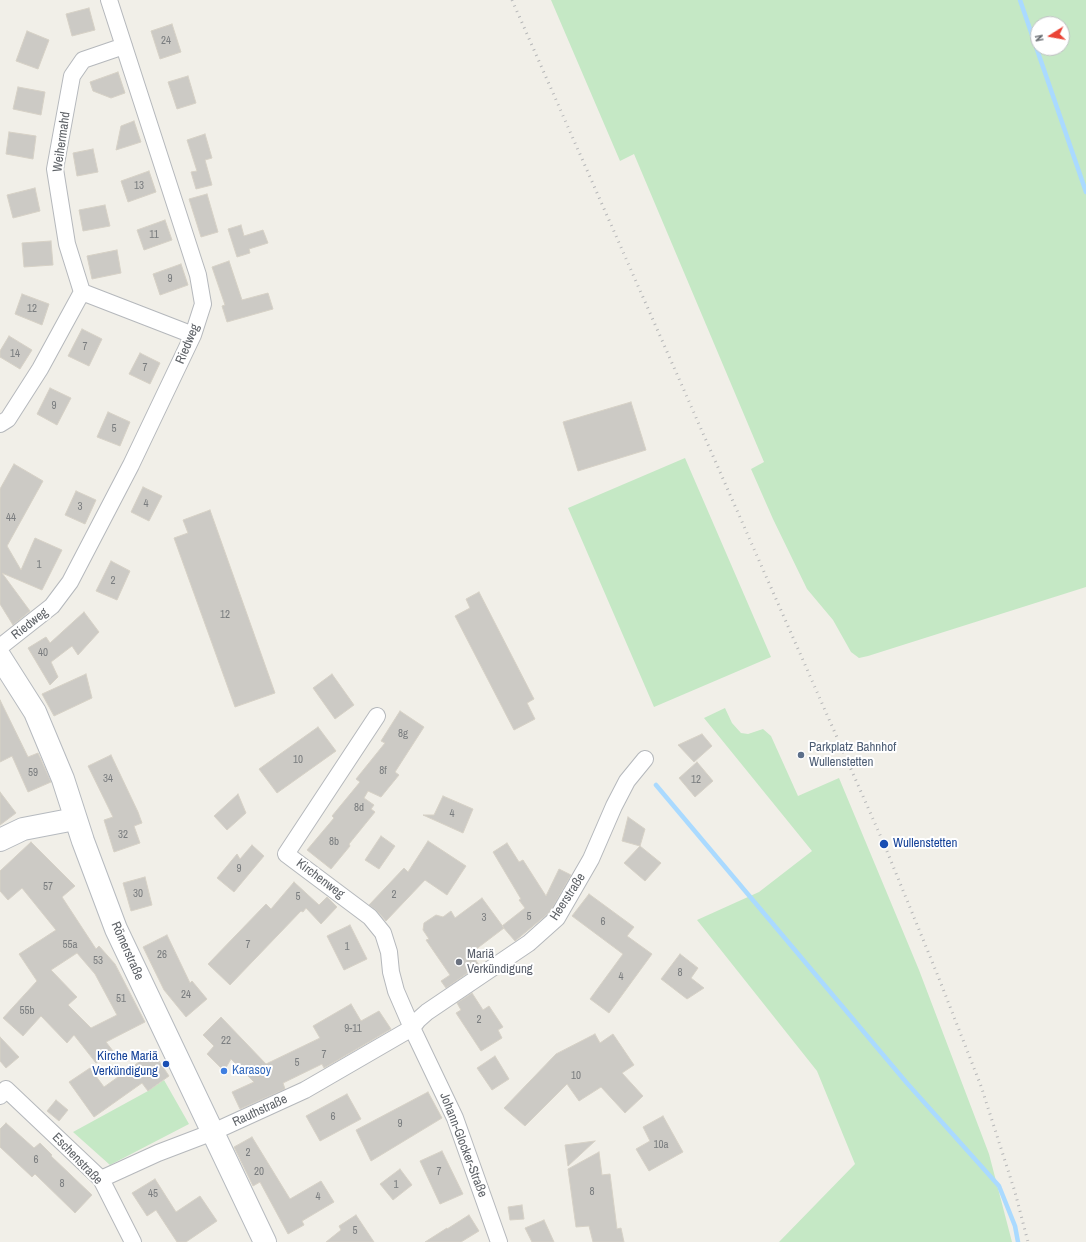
<!DOCTYPE html>
<meta charset="utf-8">
<style>
body{margin:0}
#map{position:relative;width:1086px;height:1242px;overflow:hidden;background:#f1efe8;font-family:"Archivo Narrow",sans-serif}
canvas{display:block}
.north{position:absolute;left:1030px;top:16px;width:40px;height:40px;box-sizing:border-box;background:#fff;border:1px solid #bfc1c3;border-radius:50%;rotate:259deg;font-size:11px;font-weight:700;line-height:16px;text-align:center;color:#5f6368}
.north::after{content:'';display:block;margin:auto;width:14px;height:18px;background:#ea4335;clip-path:polygon(50% 0,100% 100%,50% 72%,0 100%)}
</style>
<div id="map">
<canvas width="1086" height="1242"></canvas>
<div class="north">N</div>
</div>
<script>
const c = document.querySelector('canvas').getContext('2d');
c.lineJoin = 'round';
function paint(path, color) {
  c.fillStyle = color;
  c.fill(path, 'evenodd');
}
function poly(rows) {
  const path = new Path2D();
  for (const r of rows) {
    path.moveTo(r[0], r[1]);
    for (let i = 2; i < r.length; i += 2) path.lineTo(r[i], r[i + 1]);
  }
  return path;
}
function stroke(path, color, width, dash) {
  c.strokeStyle = color;
  c.lineWidth = width;
  c.lineCap = dash ? 'butt' : 'round';
  c.setLineDash(dash || []);
  c.stroke(path);
}
function label(font, color, halo, rows, align = 'center') {
  c.font = font + ' "Archivo Narrow",sans-serif';
  c.lineWidth = 4;
  c.setLineDash([]);
  c.textBaseline = 'middle';
  c.strokeStyle = halo;
  c.fillStyle = color;
  for (const [text, x, y, turn = 0] of rows) {
    c.save();
    c.translate(x, y);
    c.rotate((+turn || 0) * Math.PI / 180);
    c.textAlign = isNaN(turn) ? turn : align;
    if (halo) c.strokeText(text, 0, 0);
    c.fillText(text, 0, 0);
    c.restore();
  }
}
paint(poly([
 [551,0,1086,0,1086,587,868,656,859,658,851,652,833,620,807,589,773,519,751,469,764,462,634,154,620,161],
 [1038,24,1062,24,1062,48,1038,48],
 [685,458,771,657,654,707,568,508],
 [725,708,732,723,741,733,748,734,763,729,771,736,798,796,839,778,919,970,989,1154,1012,1242,779,1242,855,1164,817,1071,697,920,759,892,812,851,704,718],
 [164,1080,189,1124,110,1165,73,1132,148,1091]
]), '#c5e8c5');
stroke(poly([
 [1020,0,1086,192],
 [656,785,906,1082,999,1186,1015,1226,1018,1242]
]), '#aadaff', 4.5);
const building = poly([
 [89,8,95,30,72,36,66,14,89,8],
 [172,24,181,52,160,59,151,31,172,24],
 [27,31,49,40,38,69,16,61,27,31],
 [118,72,125,93,111,98,93,91,90,82,118,72],
 [188,76,196,103,177,109,168,82,188,76],
 [18,87,45,92,41,115,13,109,18,87],
 [134,121,141,142,116,150,121,126,134,121],
 [9,132,36,136,33,159,6,154,9,132],
 [205,134,212,158,205,160,212,185,196,189,191,172,197,171,187,140,205,134],
 [93,149,98,172,77,176,73,153,93,149],
 [149,171,156,192,128,202,121,181,149,171],
 [35,188,40,211,13,218,7,195,35,188],
 [207,194,218,232,201,237,189,199,207,194],
 [105,205,110,226,83,231,79,210,105,205],
 [165,220,172,240,144,250,137,230,165,220],
 [241,225,244,236,263,230,268,243,249,249,250,253,237,257,228,229,241,225],
 [51,241,53,265,24,267,22,243,51,241],
 [117,250,121,273,92,279,87,256,117,250],
 [229,261,242,300,268,293,273,309,227,322,222,306,225,305,212,267,229,261],
 [181,264,188,285,160,295,153,274,181,264],
 [22,294,49,304,42,325,15,314,22,294],
 [82,329,102,339,89,366,68,356,82,329],
 [9,336,32,350,20,369,0,357,0,351,9,336],
 [140,353,160,363,150,384,129,374,140,353],
 [50,388,71,398,57,425,37,414,50,388],
 [631,402,646,450,578,471,563,422,631,402],
 [108,412,130,422,120,446,97,437,108,412],
 [14,464,43,481,7,546,21,570,35,538,62,550,42,590,2,573,30,611,13,625,0,604,0,489,14,464],
 [143,487,162,496,149,521,131,512,143,487],
 [76,491,96,500,85,524,65,515,76,491],
 [210,510,275,693,235,707,174,538,188,533,183,520,210,510],
 [111,561,130,571,117,600,96,591,111,561],
 [479,592,534,699,527,703,535,719,514,730,455,616,470,608,466,599,479,592],
 [84,612,99,632,78,655,72,646,51,662,58,677,50,685,28,648,46,637,50,643,84,612],
 [86,674,92,698,54,716,42,694,86,674],
 [332,674,354,705,335,719,313,688,332,674],
 [0,700,28,757,38,753,51,782,28,792,12,756,0,762,0,700],
 [400,711,424,727,395,772,399,775,381,797,368,791,364,798,374,805,371,809,375,812,349,844,350,846,331,869,307,850,334,818,332,816,360,782,356,779,385,743,381,741,400,711],
 [318,727,336,751,277,793,259,769,318,727],
 [702,734,712,746,694,762,678,745,702,734],
 [111,755,138,812,142,823,134,826,140,843,114,852,104,820,113,817,88,766,111,755],
 [697,762,713,781,695,797,679,778,697,762],
 [0,792,16,813,0,825,0,792],
 [238,794,246,813,227,830,214,816,238,794],
 [443,796,473,809,463,833,423,815,434,815,443,796],
 [628,817,645,829,640,846,622,841,628,817],
 [381,836,395,846,379,869,365,860,381,836],
 [428,841,466,866,447,895,425,880,386,921,377,911,369,905,404,868,408,872,428,841],
 [31,842,75,886,62,897,96,949,99,946,115,964,145,1022,106,1042,113,1051,96,1063,74,1035,67,1043,41,1016,23,1036,3,1018,37,981,19,954,56,930,22,888,8,900,0,891,0,871,31,842],
 [77,953,95,974,117,1015,91,1028,68,1005,77,997,51,970,77,953],
 [507,843,519,862,523,860,546,896,559,869,571,875,550,912,515,941,502,926,525,908,519,900,521,899,493,852,507,843],
 [252,845,264,856,234,892,217,878,237,854,240,859,252,845],
 [640,846,661,863,645,881,624,863,640,846],
 [145,877,152,905,131,911,123,883,145,877],
 [294,882,319,905,327,897,337,907,321,924,306,908,303,912,301,911,230,985,208,964,266,904,271,909,294,882],
 [589,894,634,927,627,936,652,954,609,1013,590,999,623,954,572,916,589,894],
 [482,898,504,928,471,953,479,965,446,988,441,981,450,975,426,940,429,939,423,930,424,923,436,915,443,917,451,911,455,918,482,898],
 [350,925,367,959,344,970,327,936,350,925],
 [167,935,190,983,192,981,207,999,186,1017,164,990,143,947,167,935],
 [680,954,698,968,691,978,704,988,687,999,661,979,680,954],
 [472,993,483,1010,489,1006,503,1027,498,1030,502,1038,481,1051,456,1013,461,1010,457,1003,472,993],
 [351,1004,361,1021,379,1011,391,1029,324,1068,322,1064,283,1083,285,1089,240,1109,232,1092,254,1082,231,1059,224,1071,207,1054,214,1046,203,1035,221,1017,266,1064,320,1038,313,1026,351,1004],
 [595,1034,600,1043,613,1034,634,1065,622,1073,643,1096,625,1113,601,1087,579,1101,567,1084,525,1126,504,1108,556,1054,595,1034],
 [0,1037,19,1057,6,1068,0,1061,0,1037],
 [153,1052,169,1076,148,1091,142,1083,94,1117,69,1082,90,1068,104,1087,153,1052],
 [495,1056,509,1079,492,1090,477,1068,495,1056],
 [428,1092,442,1118,371,1161,356,1130,428,1092],
 [347,1094,361,1119,320,1141,306,1116,347,1094],
 [56,1100,68,1110,59,1121,47,1111,56,1100],
 [663,1116,683,1152,649,1171,636,1149,650,1141,643,1127,663,1116],
 [6,1123,34,1148,40,1143,52,1155,51,1156,92,1195,75,1213,35,1174,32,1177,0,1147,0,1129,6,1123],
 [252,1137,290,1199,321,1181,334,1202,302,1221,304,1225,288,1234,260,1182,253,1186,234,1147,252,1137],
 [595,1141,568,1166,565,1145,595,1141],
 [442,1151,463,1194,440,1204,420,1161,442,1151],
 [599,1152,602,1175,610,1174,617,1229,621,1228,624,1242,593,1242,589,1226,576,1227,568,1169,599,1152],
 [400,1169,412,1185,393,1200,380,1184,400,1169],
 [155,1179,176,1212,200,1196,217,1221,186,1242,177,1242,156,1210,147,1216,132,1193,155,1179],
 [522,1205,524,1219,510,1220,508,1207,522,1205],
 [356,1215,374,1242,326,1242,341,1230,339,1226,356,1215],
 [469,1215,479,1231,461,1242,425,1242,447,1228,447,1229,469,1215],
 [544,1220,554,1242,532,1242,525,1228,544,1220]
]);
paint(building, '#cccac5');
stroke(building, '#d6d1c6', 1);
const street = poly([
 [82,292,193,335],
 [0,424,8,419,40,369,82,292,67,244,55,169,72,76,83,60,124,46],
 [0,647,52,606,70,582,131,465,193,335,203,304,198,275,109,0],
 [377,716,286,854,370,917,383,933,389,952,391,972,396,991,412,1028,455,1118,499,1242],
 [0,1096,6,1089,101,1179,133,1242],
 [101,1179,158,1153,213,1132,305,1090,412,1028,418,1020,427,1012,529,943,557,918,591,859,614,806,627,781,645,759]
]);
const secondary = poly([
 [0,657,35,712,63,779,83,841,116,929,265,1242],
 [0,840,23,829,75,819]
]);
stroke(street, '#b5b8bc', 18);
stroke(secondary, '#b6babf', 24);
stroke(street, '#fff', 16);
stroke(secondary, '#fff', 22);
stroke(poly([
 [512,0,884,844,938,976,981,1086,1015,1192,1028,1242]
]), '#b6b7b8', 3, [1, 5]);
for (const [x, y, r, color] of [
 [801,755,4,"#5c6f8a"],
 [884,844,5,"#1a4fb4"],
 [459,962,4,"#6b7280"],
 [166,1064,4,"#1a4fb4"],
 [224,1071,4,"#3f7fe0"]
]) {
  const dot = new Path2D();
  dot.arc(x, y, r, 0, 2 * Math.PI);
  c.fillStyle = color;
  c.fill(dot);
  stroke(dot, '#fff', 1.5);
}
label('11px', '#7a7d7f', null, [
 ["24",166,41],
 ["13",139,186],
 ["11",154,235],
 ["9",170,279],
 ["12",32,309],
 ["7",85,347],
 ["14",15,354],
 ["7",145,368],
 ["9",54,406],
 ["5",114,429],
 ["4",146,504],
 ["3",80,507],
 ["44",11,518],
 ["1",39,565],
 ["2",113,581],
 ["12",225,615],
 ["40",43,653],
 ["8g",403,734],
 ["10",298,760],
 ["8f",383,771],
 ["59",33,773],
 ["34",108,779],
 ["12",696,780],
 ["8d",359,808],
 ["4",452,814],
 ["32",123,835],
 ["8b",334,842],
 ["9",239,869],
 ["57",48,887],
 ["30",138,894],
 ["2",394,895],
 ["5",298,897],
 ["5",529,917],
 ["3",484,918],
 ["6",603,922],
 ["55a",70,945],
 ["7",248,945],
 ["1",347,947],
 ["26",162,955],
 ["53",98,961],
 ["8",680,973],
 ["4",621,977],
 ["24",186,995],
 ["51",121,999],
 ["55b",27,1011],
 ["2",479,1020],
 ["9-11",353,1029],
 ["22",226,1041],
 ["7",324,1055],
 ["5",297,1063],
 ["10",576,1076],
 ["6",333,1117],
 ["9",400,1124],
 ["10a",661,1145],
 ["2",248,1153],
 ["6",36,1160],
 ["20",259,1172],
 ["7",439,1172],
 ["8",62,1184],
 ["1",396,1185],
 ["8",592,1192],
 ["45",153,1194],
 ["4",318,1197],
 ["5",355,1231]
]);
label('13px', '#5f6368', '#fff', [
 ["Weihermahd",62,142,-82],
 ["Riedweg",188,344,-67],
 ["Riedweg",30,624,-38],
 ["Kirchenweg",320,879,37],
 ["Heerstraße",568,897,-57],
 ["Römerstraße",127,951,66],
 ["Rauthstraße",260,1111,-25],
 ["Johann-Glocker-Straße",463,1145,69],
 ["Eschenstraße",77,1159,46]
]);
label('13px', '#4e5e75', '#fff', [
 ["Parkplatz Bahnhof",809,748],
 ["Wullenstetten",809,763]
], 'left');
label('13px', '#164399', '#fff', [
 ["Wullenstetten",893,844],
 ["Kirche Mariä",158,1057,"right"],
 ["Verkündigung",158,1072,"right"]
], 'left');
label('13px', '#5b616d', '#fff', [
 ["Mariä",467,955],
 ["Verkündigung",467,970]
], 'left');
label('13px', '#366cbe', '#fff', [
 ["Karasoy",232,1071]
], 'left');
</script>
